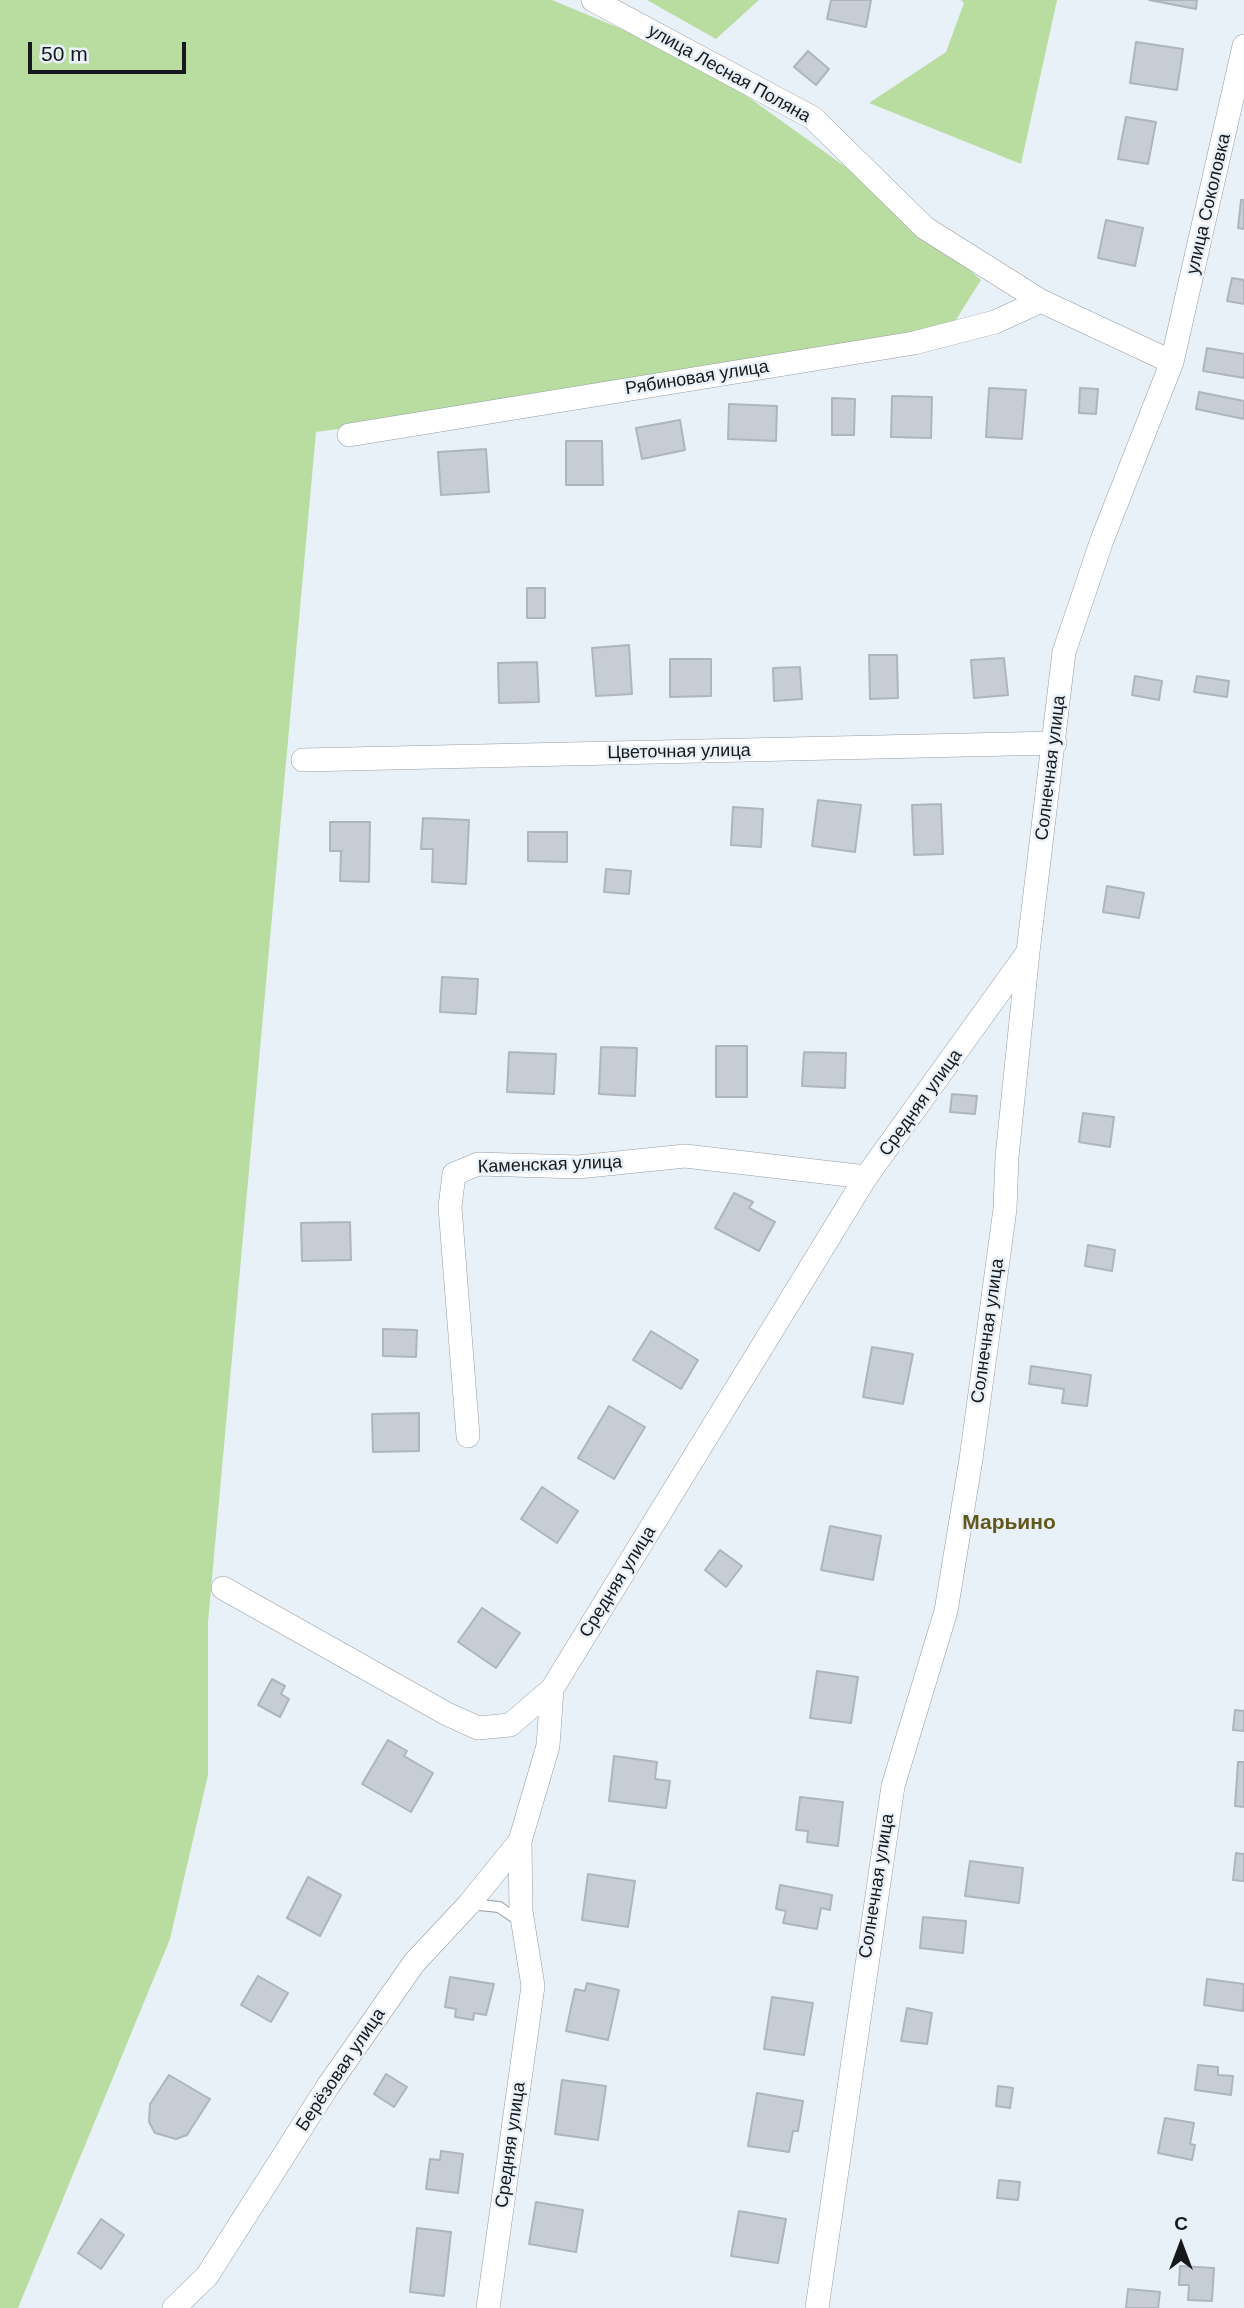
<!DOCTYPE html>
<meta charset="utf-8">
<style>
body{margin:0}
#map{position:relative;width:1244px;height:2308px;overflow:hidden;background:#e9f1f8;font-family:Helvetica,sans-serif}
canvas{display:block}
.north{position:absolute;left:1146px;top:2210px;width:70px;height:70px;-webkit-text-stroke:5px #e9f1f8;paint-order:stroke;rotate:0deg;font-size:19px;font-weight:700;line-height:28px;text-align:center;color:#16181b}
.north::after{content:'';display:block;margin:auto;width:24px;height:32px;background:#16181b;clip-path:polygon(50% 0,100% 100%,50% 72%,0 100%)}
.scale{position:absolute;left:28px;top:42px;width:158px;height:32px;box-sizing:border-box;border:4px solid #16181b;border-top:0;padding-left:9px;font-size:21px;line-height:24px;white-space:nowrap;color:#16181b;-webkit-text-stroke:5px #e9f1f8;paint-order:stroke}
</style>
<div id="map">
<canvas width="1244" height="2308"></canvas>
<div class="north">С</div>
<div class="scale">50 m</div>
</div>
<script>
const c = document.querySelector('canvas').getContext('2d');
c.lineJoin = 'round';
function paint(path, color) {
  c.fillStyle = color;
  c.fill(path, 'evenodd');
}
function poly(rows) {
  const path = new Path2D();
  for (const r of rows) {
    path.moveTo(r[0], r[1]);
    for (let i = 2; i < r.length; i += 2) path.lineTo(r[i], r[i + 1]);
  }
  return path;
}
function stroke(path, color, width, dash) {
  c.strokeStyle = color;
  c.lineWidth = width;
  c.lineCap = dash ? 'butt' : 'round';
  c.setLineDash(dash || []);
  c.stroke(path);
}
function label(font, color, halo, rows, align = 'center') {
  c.font = font + ' Helvetica,sans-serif';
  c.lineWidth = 5;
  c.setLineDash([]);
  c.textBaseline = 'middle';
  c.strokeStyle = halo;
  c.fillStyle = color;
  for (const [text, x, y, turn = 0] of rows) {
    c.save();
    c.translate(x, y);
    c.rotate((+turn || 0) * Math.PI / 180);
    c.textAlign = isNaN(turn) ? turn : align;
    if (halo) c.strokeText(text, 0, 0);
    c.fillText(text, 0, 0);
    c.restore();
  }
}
paint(poly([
 [0,0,552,0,698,61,868,183,981,280,939,347,316,432,208,1622,208,1775,170,1939,18,2308,0,2308],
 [647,0,759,0,716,39],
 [961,0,1057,0,1021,164,869,103,946,52,964,3]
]), '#b9dda0');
const building = poly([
 [831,0,871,0,866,27,827,19,831,0],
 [1149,0,1197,0,1196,9,1149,0],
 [1136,42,1183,49,1177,90,1130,83,1136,42],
 [808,51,829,69,816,85,794,67,808,51],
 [1126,117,1156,122,1148,164,1118,159,1126,117],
 [1241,200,1244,200,1244,229,1238,228,1241,200],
 [1106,220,1143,228,1135,266,1098,258,1106,220],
 [1232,278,1244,280,1244,304,1227,301,1232,278],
 [1207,348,1244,354,1244,378,1203,371,1207,348],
 [989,388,1026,390,1022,439,986,437,989,388],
 [1080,388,1098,389,1096,414,1079,413,1080,388],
 [1199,392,1244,401,1244,419,1196,409,1199,392],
 [892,396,932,397,931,438,891,437,892,396],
 [832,398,855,399,854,435,832,435,832,398],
 [729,404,777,406,776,441,728,439,729,404],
 [680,420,685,450,642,459,636,428,680,420],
 [566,441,602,441,603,485,566,485,566,441],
 [486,449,489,492,441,495,438,452,486,449],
 [527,588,545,588,545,618,527,618,527,588],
 [629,645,632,694,596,696,592,648,629,645],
 [869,655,897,655,898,698,870,699,869,655],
 [1004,658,1008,695,974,698,971,660,1004,658],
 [670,659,711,659,711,696,670,697,670,659],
 [537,662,539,702,499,703,498,663,537,662],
 [800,667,802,699,774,701,773,668,800,667],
 [1135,676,1162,681,1159,700,1132,695,1135,676],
 [1197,676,1229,681,1227,697,1194,692,1197,676],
 [818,800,861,805,855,852,812,846,818,800],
 [941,804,943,854,914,855,912,805,941,804],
 [733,807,763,809,761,847,731,845,733,807],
 [423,818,469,820,466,884,432,882,433,849,421,849,423,818],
 [330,822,370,822,369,882,340,881,341,851,330,851,330,822],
 [528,832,567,832,567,862,528,861,528,832],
 [606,869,631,871,629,894,604,892,606,869],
 [1107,886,1144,893,1139,918,1103,912,1107,886],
 [442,977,478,979,476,1014,440,1012,442,977],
 [716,1046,747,1046,747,1097,716,1097,716,1046],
 [601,1047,637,1048,635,1096,599,1094,601,1047],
 [509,1052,556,1054,554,1094,507,1092,509,1052],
 [804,1052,846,1053,845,1088,802,1086,804,1052],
 [952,1094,977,1096,975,1114,950,1112,952,1094],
 [1083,1113,1114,1117,1110,1147,1079,1142,1083,1113],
 [734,1193,753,1202,749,1208,775,1222,759,1251,715,1228,734,1193],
 [350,1222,351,1260,302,1261,301,1223,350,1222],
 [1088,1245,1115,1250,1112,1271,1085,1266,1088,1245],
 [383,1329,417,1330,416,1357,383,1356,383,1329],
 [651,1331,698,1360,681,1389,633,1360,651,1331],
 [872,1347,913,1354,903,1404,863,1397,872,1347],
 [1031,1366,1091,1375,1087,1406,1062,1403,1064,1389,1029,1384,1031,1366],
 [609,1406,645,1427,614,1479,578,1458,609,1406],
 [419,1413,419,1451,373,1452,372,1414,419,1413],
 [542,1487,578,1511,557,1543,521,1519,542,1487],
 [830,1526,881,1536,873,1580,821,1570,830,1526],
 [720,1550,742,1566,726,1587,705,1570,720,1550],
 [482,1608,520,1633,496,1668,458,1642,482,1608],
 [817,1671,858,1677,851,1723,810,1718,817,1671],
 [272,1679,285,1686,281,1694,289,1699,280,1717,258,1705,272,1679],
 [1235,1710,1244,1711,1244,1731,1233,1730,1235,1710],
 [388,1740,407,1751,404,1756,433,1773,411,1812,362,1784,388,1740],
 [614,1756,657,1762,655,1779,670,1781,666,1808,609,1801,614,1756],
 [1238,1762,1244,1762,1244,1807,1235,1806,1238,1762],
 [800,1797,843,1802,838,1846,807,1842,808,1831,796,1830,800,1797],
 [1236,1853,1244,1854,1244,1881,1233,1880,1236,1853],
 [970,1861,1023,1868,1019,1903,965,1896,970,1861],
 [588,1874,635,1881,628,1927,582,1920,588,1874],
 [308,1877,341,1895,320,1936,287,1918,308,1877],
 [780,1885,832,1895,830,1910,821,1908,817,1929,783,1923,786,1911,776,1909,780,1885],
 [923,1917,966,1921,963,1953,920,1948,923,1917],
 [258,1976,288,1993,271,2022,241,2005,258,1976],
 [450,1977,494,1984,486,2015,474,2013,473,2020,455,2017,456,2009,445,2007,450,1977],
 [1207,1979,1244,1984,1243,2011,1204,2005,1207,1979],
 [587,1983,619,1990,608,2040,566,2031,575,1989,585,1991,587,1983],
 [772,1997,813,2003,804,2055,764,2049,772,1997],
 [907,2008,932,2013,927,2044,901,2041,907,2008],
 [1198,2065,1218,2067,1218,2075,1233,2076,1231,2095,1195,2090,1198,2065],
 [386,2074,407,2087,394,2107,374,2094,386,2074],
 [169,2075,210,2099,187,2135,176,2139,155,2133,149,2122,150,2104,169,2075],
 [562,2080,606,2086,598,2140,555,2134,562,2080],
 [998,2086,1013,2088,1010,2108,996,2106,998,2086],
 [757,2093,803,2101,798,2131,793,2131,789,2152,748,2146,757,2093],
 [1165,2118,1194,2123,1190,2144,1195,2145,1192,2160,1158,2153,1165,2118],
 [441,2151,463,2154,458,2193,426,2189,430,2159,440,2160,441,2151],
 [999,2180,1020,2182,1018,2200,997,2198,999,2180],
 [536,2202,583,2210,576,2252,529,2244,536,2202],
 [739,2211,786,2219,778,2263,731,2256,739,2211],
 [101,2219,124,2235,101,2269,78,2253,101,2219],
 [417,2228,451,2232,444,2296,410,2292,417,2228],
 [1180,2266,1214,2268,1212,2301,1188,2300,1189,2285,1179,2285,1180,2266],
 [1128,2289,1160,2292,1158,2308,1126,2308,1128,2289]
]);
paint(building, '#c6cdd4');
stroke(building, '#aeb5bc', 2);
const lane = poly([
 [469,1904,499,1907,521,1922]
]);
const street = poly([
 [593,0,813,118,925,228,1041,301,1172,362],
 [349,435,914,343,995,322,1041,301],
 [303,760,1055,743],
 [468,1436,450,1207,454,1174,478,1164,578,1167,685,1156,866,1177],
 [223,1588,447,1714,478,1728,510,1725,552,1689],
 [174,2308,207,2276,328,2086,414,1963,469,1904,520,1841],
 [488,2308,533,1986,521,1911,520,1841,548,1746,552,1689,866,1177,1028,952],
 [817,2308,893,1786,946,1611,971,1459,1005,1209,1007,1157,1028,952,1064,652,1102,540,1172,362,1244,46]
]);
stroke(lane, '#959ca3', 12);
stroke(street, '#959ca3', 24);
stroke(lane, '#fff', 10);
stroke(street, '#fff', 23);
label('18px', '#16181b', '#e9f1f8', [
 ["улица Лесная Поляна",729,74,29],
 ["улица Соколовка",1209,204,-77],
 ["Рябиновая улица",697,378,-9],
 ["Цветочная улица",679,752,-1],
 ["Солнечная улица",1051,768,-83],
 ["Средняя улица",921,1103,-54],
 ["Каменская улица",550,1165,-2],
 ["Солнечная улица",988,1331,-82],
 ["Средняя улица",618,1582,-58],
 ["Солнечная улица",877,1886,-81],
 ["Берёзовая улица",341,2070,-56],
 ["Средняя улица",511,2145,-82]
]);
label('bold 21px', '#63581c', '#e9f1f8', [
 ["Марьино",1009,1523]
]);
</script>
